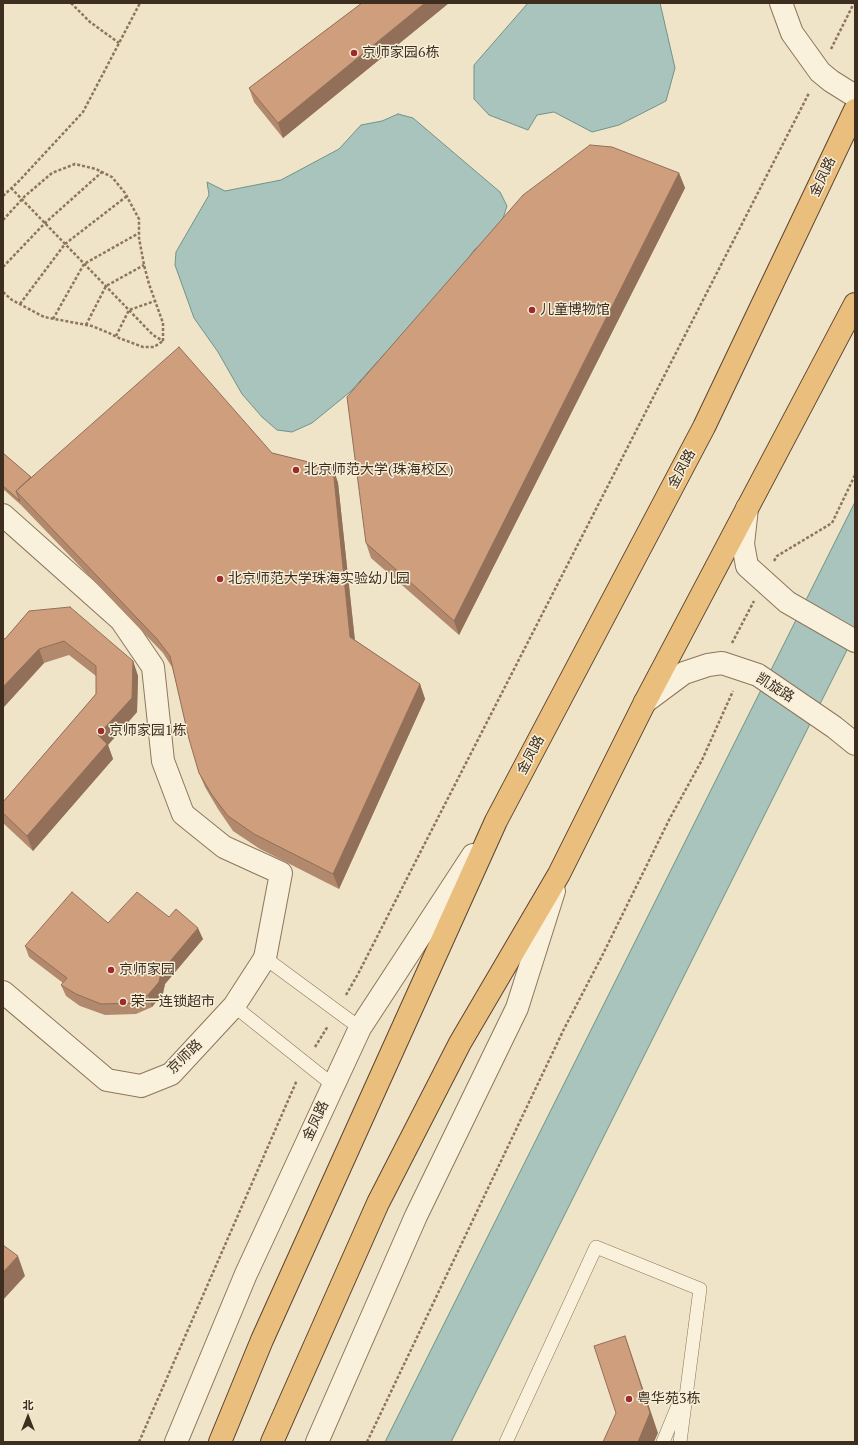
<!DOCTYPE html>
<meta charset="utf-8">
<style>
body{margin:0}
#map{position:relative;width:858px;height:1445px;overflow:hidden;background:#f0e4c8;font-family:"PT Serif","Noto Sans SC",serif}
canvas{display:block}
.frame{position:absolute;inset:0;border:4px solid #3d2e20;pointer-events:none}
.north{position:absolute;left:8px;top:1397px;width:40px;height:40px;-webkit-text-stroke:3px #f7eed8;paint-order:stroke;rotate:0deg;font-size:11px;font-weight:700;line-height:16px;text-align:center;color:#3d2e20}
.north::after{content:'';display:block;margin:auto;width:14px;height:18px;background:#3d2e20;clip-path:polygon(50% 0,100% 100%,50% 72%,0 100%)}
</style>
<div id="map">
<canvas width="858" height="1445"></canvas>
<div class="frame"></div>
<div class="north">北</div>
</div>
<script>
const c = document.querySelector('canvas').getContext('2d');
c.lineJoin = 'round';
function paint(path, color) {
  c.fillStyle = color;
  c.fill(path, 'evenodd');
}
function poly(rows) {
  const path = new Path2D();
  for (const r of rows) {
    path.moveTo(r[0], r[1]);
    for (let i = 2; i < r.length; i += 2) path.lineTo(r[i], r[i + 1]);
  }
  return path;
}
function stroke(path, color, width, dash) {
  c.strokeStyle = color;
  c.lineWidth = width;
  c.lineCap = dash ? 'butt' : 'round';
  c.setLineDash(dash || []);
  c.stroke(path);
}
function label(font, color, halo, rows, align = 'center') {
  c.font = font + ' "PT Serif","Noto Sans SC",serif';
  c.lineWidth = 3;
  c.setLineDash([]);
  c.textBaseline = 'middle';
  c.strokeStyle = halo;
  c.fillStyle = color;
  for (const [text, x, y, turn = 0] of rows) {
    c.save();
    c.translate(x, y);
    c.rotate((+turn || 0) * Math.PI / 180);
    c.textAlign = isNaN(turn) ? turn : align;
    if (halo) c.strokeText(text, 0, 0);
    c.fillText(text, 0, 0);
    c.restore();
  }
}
const water = poly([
 [528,3,660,3,675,68,666,101,619,125,592,132,554,112,537,115,528,130,489,115,474,99,474,65,528,3],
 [398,114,413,118,500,192,507,206,499,231,474,250,459,272,350,392,312,423,292,432,277,430,262,417,242,394,218,352,194,318,175,265,176,252,209,195,207,182,225,191,281,180,339,149,361,125,382,121,398,114],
 [855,502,855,634,451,1442,385,1442,855,502]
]);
paint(water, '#a9c4bc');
stroke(water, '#6f938a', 1);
const service = poly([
 [265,958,360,1028],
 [234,1006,333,1085],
 [506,1442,596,1247,700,1289,680,1442],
 [663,1442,681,1398]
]);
const minor = poly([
 [781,3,792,33,820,72,831,81,855,96],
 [747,508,743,544,747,566,787,602,855,641],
 [3,515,121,620,153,667,163,761,183,814,224,847,281,873,265,958],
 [645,702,684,673,708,665,722,663,758,675,834,727,855,744]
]);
const tertiary = poly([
 [3,992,107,1080,141,1086,171,1074,234,1006,265,958],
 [176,1442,246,1274,360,1028,473,855],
 [317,1442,416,1216,517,1008,554,891]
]);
const trunk = poly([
 [220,1442,262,1340,496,821,704,427,855,110],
 [272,1442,378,1203,460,1043,559,874,645,702,855,304]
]);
stroke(service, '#8d765c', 14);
stroke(minor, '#8d765c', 24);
stroke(tertiary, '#8d765c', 24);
stroke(trunk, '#5b4430', 24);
stroke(poly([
 [71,3,90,22,119,43],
 [831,49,854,3],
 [11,188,153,335,163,341],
 [3,196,19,181,83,112,140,3],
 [3,220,25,196,52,173,75,164,96,169,112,177,125,193,139,219,139,238,144,265,149,284,163,323,163,341],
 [3,267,45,223,102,172],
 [3,292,12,300,44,317,92,326,109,333,119,338,143,347,154,347,163,341],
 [20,304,65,244,127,196],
 [53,319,84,264,139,233],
 [86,325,106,286,144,265],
 [116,336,129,310,155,301],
 [774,561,777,556,832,523,855,475],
 [732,643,754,601],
 [346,995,358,974,809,93],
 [315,1047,328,1026],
 [139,1442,297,1080],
 [367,1442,564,1029,602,956,670,818,702,760,733,691]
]), '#8d765c', 2.5, [3, 2]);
stroke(service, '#faf1dc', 13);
stroke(minor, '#faf1dc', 22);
stroke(tertiary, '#faf1dc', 22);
stroke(trunk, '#eabe7c', 22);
paint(poly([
 [362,3,449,3,283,138,254,102,249,88],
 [679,173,685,188,459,635,371,558,366,543],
 [3,453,31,477,272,453,333,468,338,483,355,640,420,684,425,699,339,889,260,849,233,831,218,809,205,787,199,773,172,667,163,653,21,505,3,489],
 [29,611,133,661,138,676,137,712,108,745,113,759,33,851,3,823,3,802,96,694,96,676,69,655,44,663,3,708,3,638,5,639],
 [169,917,203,939,165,984,163,993,152,1007,136,1014,105,1015,80,1006,66,996,61,985,63,983,29,957,25,946,108,923]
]), '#b2896c');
paint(poly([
 [425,3,449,3,283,138,278,123],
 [679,173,685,188,459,635,454,621],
 [333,468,338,483,356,652,350,637],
 [39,649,44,663,3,708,3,687],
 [133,661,138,676,137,712,108,745,113,759,33,851,27,836,98,735],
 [420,684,425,699,339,889,333,874],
 [198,928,203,939,165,984,163,993,152,1007,148,995,161,972],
 [18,1256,25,1276,3,1300,3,1272],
 [625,1336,632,1356,658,1433,654,1442,638,1442]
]), '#916f58');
const building = poly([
 [362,3,425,3,278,123,249,88,362,3],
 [590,145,612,147,679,173,454,621,366,543,347,397,523,195,590,145],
 [179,347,272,453,333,468,350,637,420,684,333,874,254,834,228,816,212,795,199,773,189,739,170,656,157,639,16,491,179,347],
 [3,453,31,477,16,491,20,501,3,486,3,453],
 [70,607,133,661,132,698,98,735,107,744,27,836,3,813,3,802,96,694,96,666,64,641,39,649,3,687,3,638,5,639,29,611,70,607],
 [72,892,108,923,137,892,169,917,176,909,198,928,161,972,159,982,148,995,132,1003,101,1004,76,994,61,985,67,978,25,946,72,892],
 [3,1245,18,1256,3,1272,3,1245],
 [625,1336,650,1413,638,1442,603,1442,616,1413,594,1346,625,1336]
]);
paint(building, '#cf9f7d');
stroke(building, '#916f58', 1);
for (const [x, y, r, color] of [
 [354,53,4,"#9e2a2b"],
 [532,310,4,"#9e2a2b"],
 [296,470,4,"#9e2a2b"],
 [220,579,4,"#9e2a2b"],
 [101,731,4,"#9e2a2b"],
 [111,970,4,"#9e2a2b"],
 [123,1002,4,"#9e2a2b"],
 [629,1399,4,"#9e2a2b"]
]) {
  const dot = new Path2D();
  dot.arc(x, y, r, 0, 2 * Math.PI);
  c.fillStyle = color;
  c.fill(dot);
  stroke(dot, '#f7eed8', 1.5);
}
label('14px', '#3d2e20', '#f7eed8', [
 ["京师家园6栋",362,53],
 ["儿童博物馆",540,310],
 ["北京师范大学(珠海校区)",304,470],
 ["北京师范大学珠海实验幼儿园",228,579],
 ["京师家园1栋",109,731],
 ["京师家园",119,970],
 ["荣一连锁超市",131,1002],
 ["粤华苑3栋",637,1399]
], 'left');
label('14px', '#3d2e20', '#f7eed8', [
 ["金凤路",823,177,-65],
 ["金凤路",682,469,-62],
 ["凯旋路",775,688,32],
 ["金凤路",531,755,-62],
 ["京师路",185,1057,-44],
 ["金凤路",316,1121,-65]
]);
</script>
